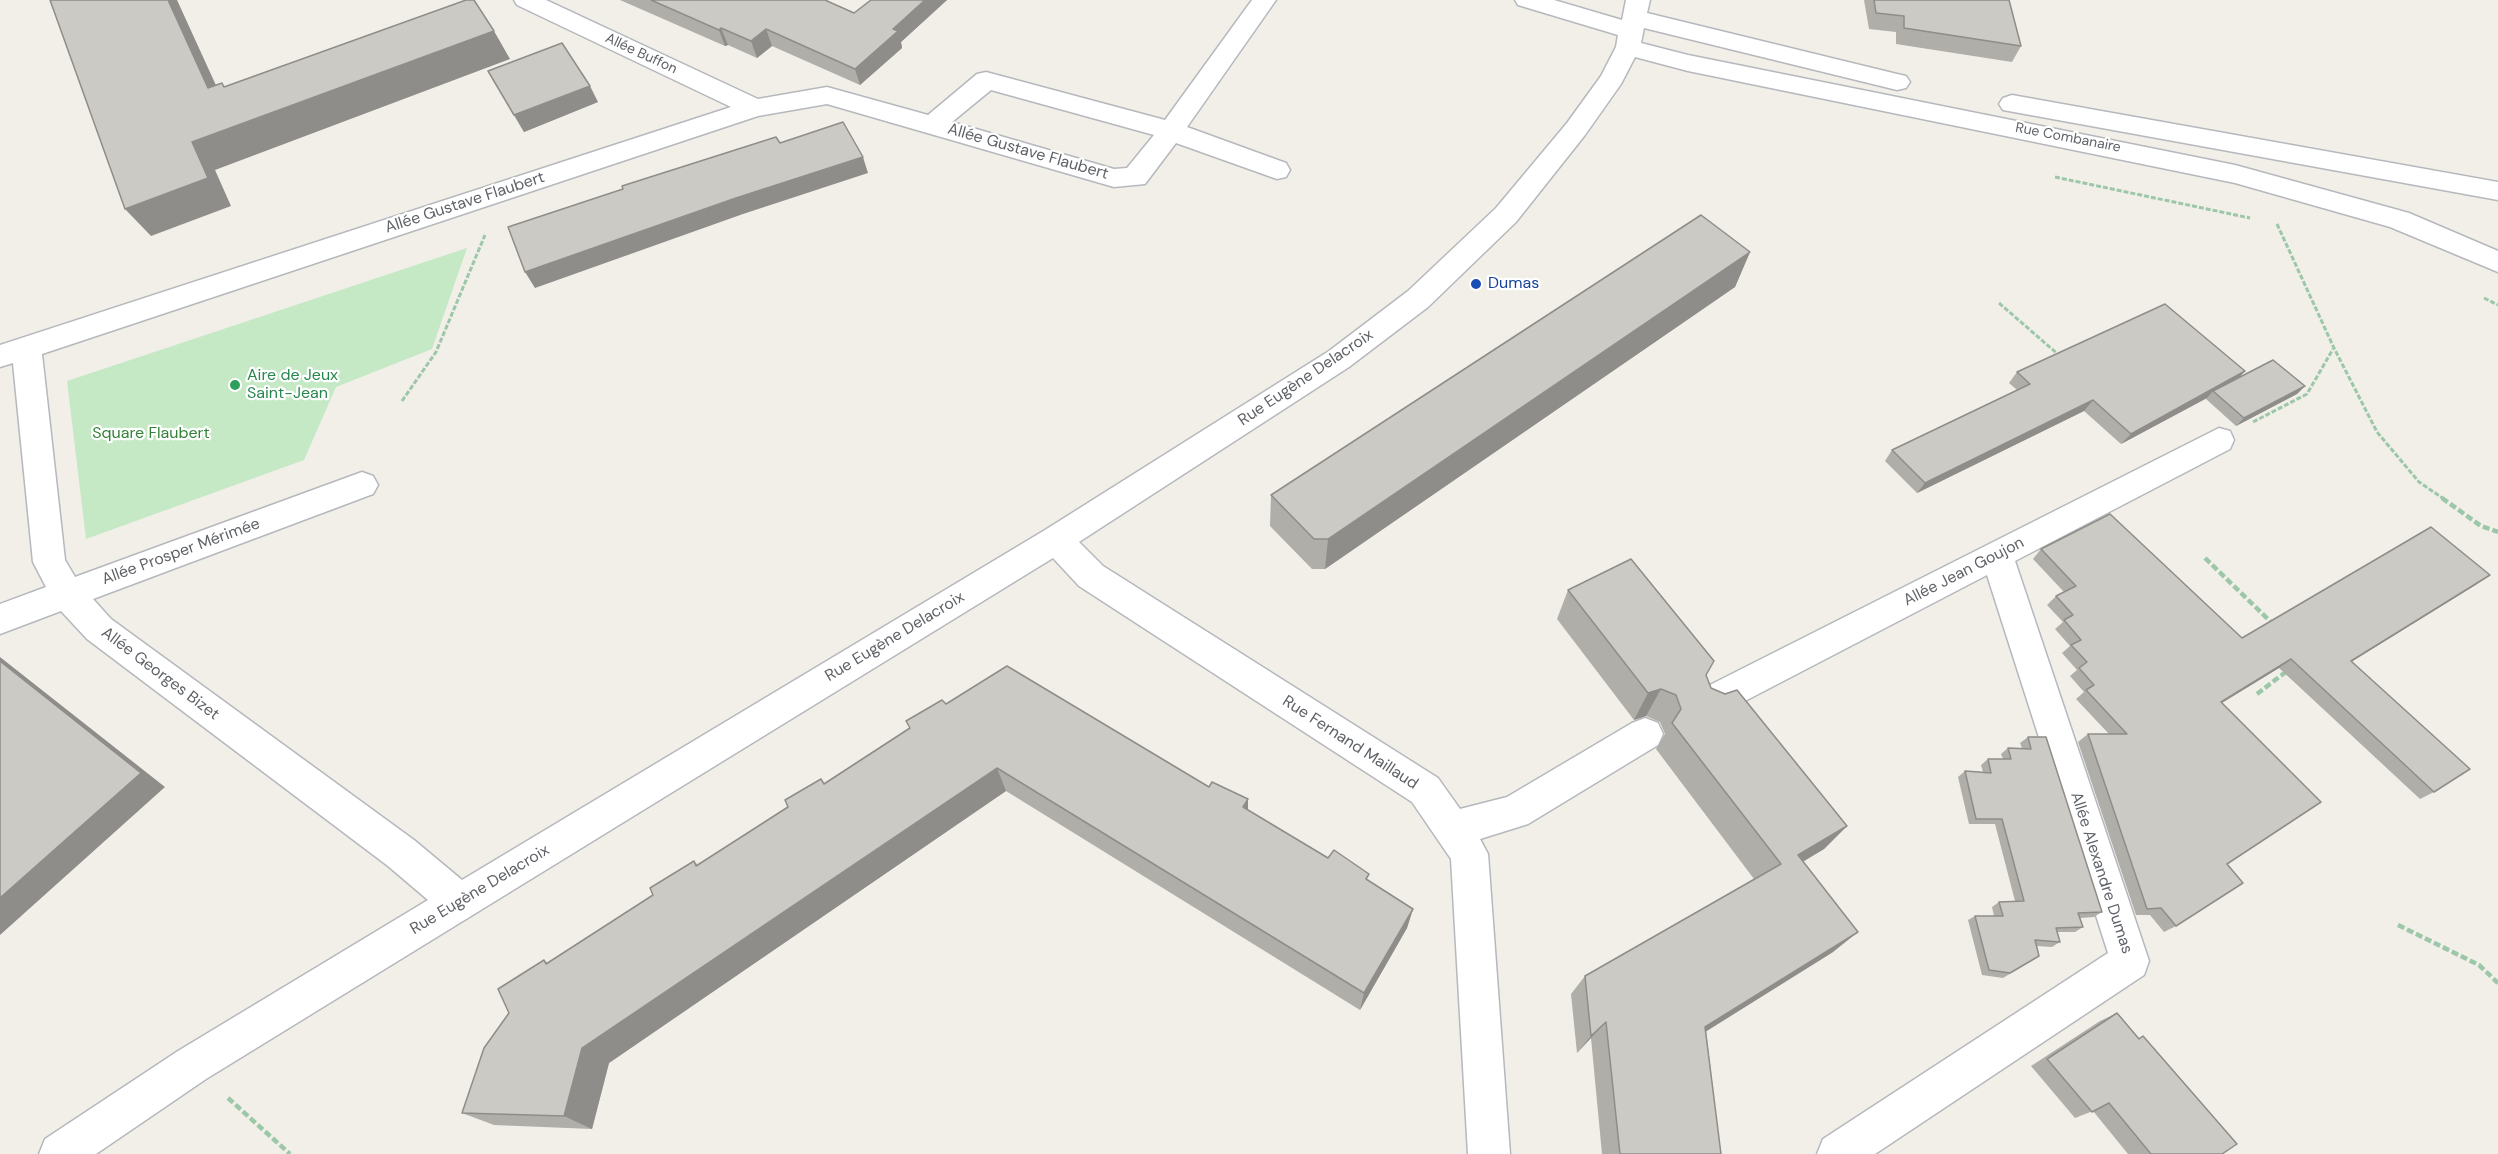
<!DOCTYPE html>
<meta charset="utf-8">
<style>
body{margin:0}
canvas{display:block;background:#f1efe8}
</style>
<canvas width="2498" height="1154"></canvas>
<script>
const c = document.querySelector('canvas').getContext('2d');
c.lineJoin = 'round';
function paint(path, color) {
  c.fillStyle = color;
  c.fill(path, 'evenodd');
}
function poly(rows) {
  const path = new Path2D();
  for (const r of rows) {
    path.moveTo(r[0], r[1]);
    for (let i = 2; i < r.length; i += 2) path.lineTo(r[i], r[i + 1]);
  }
  return path;
}
function stroke(path, color, width, dash) {
  c.strokeStyle = color;
  c.lineWidth = width;
  c.lineCap = dash ? 'butt' : 'round';
  c.setLineDash(dash || []);
  c.stroke(path);
}
function label(font, color, halo, rows, align = 'center') {
  c.font = font + ' "DM Sans",sans-serif';
  c.lineWidth = 4.5;
  c.setLineDash([]);
  c.textBaseline = 'middle';
  c.strokeStyle = halo;
  c.fillStyle = color;
  for (const [text, x, y, turn = 0] of rows) {
    c.save();
    c.translate(x, y);
    c.rotate((+turn || 0) * Math.PI / 180);
    c.textAlign = isNaN(turn) ? turn : align;
    if (halo) c.strokeText(text, 0, 0);
    c.fillText(text, 0, 0);
    c.restore();
  }
}
paint(poly([
 [467,248,432,349,336,387,304,460,86,539,67,381]
]), '#c5e8c5');
const minor = poly([
 [514,0,546,0,758,99,827,87,928,115,977,74,986,72,1165,120,1252,0,1276,0,1187,127,1286,163,1290,170,1286,177,1277,179,1176,143,1145,184,1114,187,827,104,758,116,42,354,65,560,75,577,351,476,362,472,373,476,378,485,373,494,93,599,111,619,414,840,462,880,1045,530,1329,351,1408,291,1496,208,1567,123,1601,76,1616,47,1618,35,1518,5,1515,0,1554,0,1622,20,1626,0,1650,0,1647,13,1897,74,1906,76,1910,82,1906,88,1897,90,1644,28,1641,43,1688,55,2235,165,2409,213,2498,251,2498,272,2390,227,2235,183,1688,71,1635,57,1621,84,1585,135,1516,222,1428,307,1349,367,1079,542,1103,566,1438,778,1460,809,1507,797,1632,723,1645,718,1658,723,1663,734,1658,745,1528,824,1480,839,1488,854,1510,1154,1468,1154,1451,859,1412,802,1079,586,1053,558,206,1079,96,1154,39,1154,45,1139,178,1051,428,900,388,866,87,639,61,611,0,634,0,604,46,587,33,562,13,363,0,367,0,345,731,107,517,5,514,0],
 [991,90,1154,135,1127,168,1114,169,952,122,991,90],
 [2012,95,2498,182,2498,200,2003,110,1999,104,2003,98,2012,95],
 [2219,428,2230,431,2234,440,2230,449,2015,561,2149,961,2144,975,1875,1154,1817,1154,1823,1139,2108,953,1987,575,1720,714,1708,719,1696,714,1691,703,1696,692,2219,428]
]);
stroke(minor, '#b5b8bc', 3);
stroke(poly([
 [2055,177,2250,218],
 [2277,224,2334,348,2377,432,2419,482,2444,499],
 [2484,298,2498,305],
 [1999,303,2060,356],
 [402,401,436,352,485,235],
 [2253,422,2307,394,2333,349]
]), '#9cc7a9', 3, [5, 2]);
stroke(poly([
 [2442,498,2481,526,2498,532],
 [2205,558,2273,624],
 [2257,694,2287,671],
 [2398,925,2479,965,2498,983],
 [228,1098,290,1154]
]), '#9cc7a9', 4.5, [7, 3]);
paint(minor, '#fff');
paint(poly([
 [620,0,825,0,854,13,871,0,947,0,901,42,902,48,860,85,772,46,757,58,728,45,725,46],
 [1864,0,2009,0,2021,46,2012,62,1896,44,1896,32,1869,29],
 [488,71,598,102,524,132],
 [1750,252,1735,287,1325,569,1312,569,1270,526,1271,495],
 [2245,371,2240,377,2305,386,2297,394,2236,426,2206,399,2207,398,2121,444,2084,411,1917,493,1885,461,1892,450,2017,390,2009,383,2017,372],
 [2041,549,2242,638,2477,584,2351,662,2434,792,2420,799,2279,668,2222,703,2227,864,2176,926,2164,932,2150,915,2136,915,2078,742,2088,734,2109,734,2076,699,2084,692,2070,676,2077,670,2062,653,2070,646,2055,629,2063,622,2047,605,2056,596,2064,592,2033,559],
 [1568,590,1706,675,1711,688,1847,826,1824,849,1803,862,1833,952,1706,1031,1721,1154,1602,1154,1591,1038,1577,1053,1571,994,1585,976,1754,879,1656,749,1665,734,1660,722,1646,716,1634,720,1557,619],
 [946,704,1209,787,1368,881,1413,909,1407,928,1360,1010,1006,791,609,1063,592,1129,494,1125,462,1113,509,1013,544,960,548,963,653,895,694,861,698,865],
 [2028,737,2102,912,2094,917,2080,918,2083,927,2075,932,2057,932,2060,942,2052,947,2036,946,2039,956,2003,978,1982,975,1968,920,1975,916,1994,916,1992,907,1999,902,2015,901,1995,824,1969,824,1958,777,1965,771,1983,772,1981,765,1988,759,2003,759,2001,754,2008,748,2022,748,2020,743],
 [2117,1013,2139,1038,2143,1036,2222,1154,2128,1154,2093,1111,2075,1118,2031,1066,2100,1021]
]), '#afaea9');
paint(poly([
 [168,0,177,0,230,116,208,88],
 [925,0,947,0,901,42,902,48,860,85,855,69,893,29],
 [721,28,728,45,725,46,719,30],
 [766,29,772,46,757,58,751,41],
 [494,31,510,59,215,170,231,206,151,236,125,209,192,142],
 [590,86,598,102,524,132,514,115],
 [863,157,868,173,743,214,535,288,525,272,736,198],
 [1750,252,1735,287,1325,569,1328,539],
 [2245,371,2235,382,2213,391,2207,398,2121,444,2131,434],
 [2305,386,2297,394,2236,426,2244,418],
 [2093,400,2084,411,1917,493,1925,483],
 [2490,575,2477,584,2338,670,2351,661],
 [0,657,165,787,0,935],
 [2291,659,2279,668,2210,710,2221,702],
 [1661,689,1646,716,1634,720,1648,693],
 [997,768,1006,791,609,1063,592,1129,564,1116,582,1048],
 [1248,799,1248,821,1243,807],
 [1847,826,1824,849,1776,877,1798,855],
 [1413,909,1407,928,1360,1010,1364,993],
 [1858,932,1833,952,1686,1044,1705,1027],
 [1606,1022,1591,1038,1577,1053,1591,1036]
]), '#8f8d8a');
const building = poly([
 [50,0,168,0,208,88,222,83,224,87,466,0,474,0,494,31,192,142,208,178,125,209,50,0],
 [651,0,825,0,854,13,871,0,925,0,893,29,898,31,855,69,766,29,751,41,721,28,719,30,651,0],
 [1874,0,2009,0,2021,46,1904,28,1904,16,1876,13,1874,0],
 [562,43,590,86,514,115,488,71,562,43],
 [843,122,863,157,736,198,525,272,508,227,623,189,622,186,776,137,780,143,843,122],
 [1701,215,1750,252,1328,539,1314,539,1271,495,1701,215],
 [2165,304,2245,371,2131,434,2093,400,1925,483,1892,450,2030,384,2017,372,2165,304],
 [2273,360,2305,386,2244,418,2213,391,2273,360],
 [2110,514,2242,638,2431,527,2490,575,2351,661,2470,769,2434,792,2291,659,2221,702,2321,802,2227,864,2243,883,2176,926,2161,908,2147,909,2088,734,2127,734,2086,690,2094,685,2079,668,2087,662,2071,645,2081,640,2064,620,2073,615,2056,596,2076,586,2041,549,2110,514],
 [1631,559,1714,661,1706,675,1711,688,1725,694,1737,690,1847,826,1798,855,1858,932,1705,1027,1721,1154,1620,1154,1606,1022,1591,1036,1585,976,1781,864,1672,723,1681,709,1676,695,1661,689,1648,693,1568,590,1631,559],
 [0,661,141,773,0,898,0,661],
 [1007,666,1209,787,1212,782,1248,799,1243,807,1328,858,1334,850,1369,874,1366,879,1413,909,1364,993,997,768,582,1048,564,1116,462,1113,484,1048,509,1013,498,989,544,960,546,964,653,895,650,888,694,861,696,866,788,807,785,800,821,779,824,784,910,728,906,721,942,700,946,704,1007,666],
 [2028,737,2046,737,2102,912,2078,913,2083,927,2056,928,2060,942,2035,940,2039,956,2010,973,1989,970,1975,916,2003,916,1999,902,2024,901,2002,819,1976,819,1965,771,1991,773,1988,759,2011,759,2008,748,2031,749,2028,737],
 [2117,1013,2139,1039,2143,1036,2237,1144,2222,1154,2151,1154,2109,1103,2092,1112,2047,1059,2117,1013]
]);
paint(building, '#cccac5');
stroke(building, '#8f8d8a', 1.5);
for (const [x, y, r, color] of [
 [1476,284,6,"#1a4fb4"],
 [235,385,6,"#2e9e5b"]
]) {
  const dot = new Path2D();
  dot.arc(x, y, r, 0, 2 * Math.PI);
  c.fillStyle = color;
  c.fill(dot);
  stroke(dot, '#fff', 2);
}
label('14px', '#5f6368', '#fff', [
 ["Allée Buffon",641,54,25],
 ["Rue Combanaire",2068,138,11]
]);
label('16px', '#5f6368', '#fff', [
 ["Allée Gustave Flaubert",1028,152,16],
 ["Allée Gustave Flaubert",465,203,-18],
 ["Rue Eugène Delacroix",1306,378,-34],
 ["Allée Prosper Mérimée",181,552,-20],
 ["Allée Jean Goujon",1964,572,-27],
 ["Rue Eugène Delacroix",895,637,-31],
 ["Allée Georges Bizet",160,674,37],
 ["Rue Fernand Maillaud",1350,743,33],
 ["Allée Alexandre Dumas",2101,873,72],
 ["Rue Eugène Delacroix",480,890,-31]
]);
label('16px', '#164399', '#fff', [
 ["Dumas",1488,284]
], 'left');
label('16px', '#27864d', '#fff', [
 ["Aire de Jeux",247,376],
 ["Saint-Jean",247,394]
], 'left');
label('16px', '#348238', '#fff', [
 ["Square Flaubert",151,434]
]);
</script>
